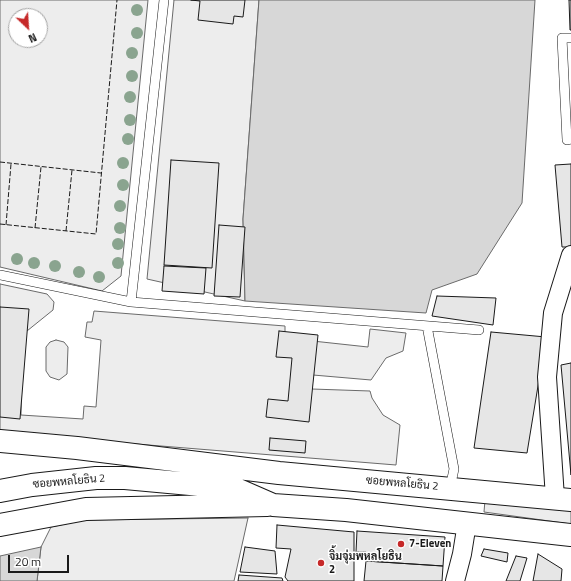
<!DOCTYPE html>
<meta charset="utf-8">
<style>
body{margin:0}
#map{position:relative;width:571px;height:581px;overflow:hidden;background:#fff;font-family:"Titillium Web",sans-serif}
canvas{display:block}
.north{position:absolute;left:8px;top:8px;width:40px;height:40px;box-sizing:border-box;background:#fff;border:1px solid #a3a3a3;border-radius:50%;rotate:155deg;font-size:11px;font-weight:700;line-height:16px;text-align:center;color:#1a1a1a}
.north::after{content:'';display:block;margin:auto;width:14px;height:18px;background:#c62828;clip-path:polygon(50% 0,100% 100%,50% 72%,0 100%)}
.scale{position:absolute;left:8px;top:555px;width:61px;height:18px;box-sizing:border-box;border:2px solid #1a1a1a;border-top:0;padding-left:5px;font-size:12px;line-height:14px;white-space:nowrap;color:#1a1a1a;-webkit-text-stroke:3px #fff;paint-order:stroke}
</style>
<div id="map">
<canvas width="571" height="581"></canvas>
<div class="north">N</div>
<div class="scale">20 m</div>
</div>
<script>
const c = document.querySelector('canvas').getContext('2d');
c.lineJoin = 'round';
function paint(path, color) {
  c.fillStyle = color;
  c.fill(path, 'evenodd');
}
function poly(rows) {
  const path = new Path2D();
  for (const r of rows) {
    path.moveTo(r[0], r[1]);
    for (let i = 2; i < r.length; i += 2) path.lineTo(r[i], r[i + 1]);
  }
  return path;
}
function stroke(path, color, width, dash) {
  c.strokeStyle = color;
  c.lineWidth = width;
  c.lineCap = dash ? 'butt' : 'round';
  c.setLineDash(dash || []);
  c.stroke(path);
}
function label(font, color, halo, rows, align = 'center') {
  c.font = font + ' "Titillium Web",Sarabun,sans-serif';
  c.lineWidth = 3;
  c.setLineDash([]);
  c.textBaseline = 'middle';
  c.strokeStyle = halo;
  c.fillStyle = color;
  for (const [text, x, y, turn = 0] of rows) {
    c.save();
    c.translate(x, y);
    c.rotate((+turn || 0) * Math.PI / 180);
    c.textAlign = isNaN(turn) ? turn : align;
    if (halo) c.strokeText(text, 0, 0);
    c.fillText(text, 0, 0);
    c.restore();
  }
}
const built = poly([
 [0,0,148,0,121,276,102,291,0,267,0,0],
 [16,16,40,16,40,40,16,40,16,16],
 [174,0,259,0,243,219,245,301,147,279,174,0],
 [0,284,47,294,54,302,53,310,22,335,21,415,83,419,84,406,96,407,101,340,85,337,87,322,92,322,94,311,285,326,285,338,368,347,370,329,406,333,403,351,386,358,371,380,313,375,312,389,370,391,372,398,383,415,400,425,396,465,0,433,0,284],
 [56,340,64,342,68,347,67,374,59,380,50,377,46,371,46,347,50,342,56,340],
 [485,500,571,510,571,524,484,512,485,500],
 [248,518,234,581,37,581,41,547,51,527,84,520,248,518]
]);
paint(built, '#ededed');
stroke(built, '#6a6a6a', 1);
const water = poly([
 [259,0,535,0,522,203,477,274,432,290,426,313,245,301,243,219,259,0],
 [41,547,37,581,0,581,0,556,41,547]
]);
paint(water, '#d7d7d7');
stroke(water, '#6a6a6a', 1);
const building = poly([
 [191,0,245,0,243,17,234,16,233,24,198,20,200,1,191,0],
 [569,0,571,0,571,30,570,30,569,0],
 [171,160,219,163,212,268,164,265,171,160],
 [571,164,571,247,562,247,555,165,571,164],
 [219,225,245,227,240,297,214,296,219,225],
 [164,266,206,268,204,294,162,291,164,266],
 [437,296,496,298,493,325,432,316,437,296],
 [0,307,29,309,20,419,0,417,0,307],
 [279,331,318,335,309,422,266,417,268,399,288,401,292,358,276,357,279,331],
 [491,332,546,337,527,453,474,448,491,332],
 [571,363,571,475,561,365,571,363],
 [270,438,306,441,305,453,269,450,270,438],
 [277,525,354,532,354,581,288,581,285,577,291,549,276,548,277,525],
 [357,531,445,537,443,566,366,561,366,552,356,552,357,531],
 [245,547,275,551,277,574,240,572,245,547],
 [484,549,508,553,507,562,481,556,484,549],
 [538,554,562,569,561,581,533,581,538,554],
 [516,556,527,558,520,581,506,581,516,556],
 [366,561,443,566,442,581,364,581,366,561],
 [239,575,282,578,283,581,238,581,239,575]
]);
paint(building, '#e6e6e6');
stroke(building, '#1a1a1a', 1);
const service = poly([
 [571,38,562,38,567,140,571,139],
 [0,275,131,302,479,330],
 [131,302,164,0],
 [427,326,454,469,450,488]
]);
const minor = poly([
 [555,498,547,377,553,313,571,255],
 [455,581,462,554,467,523]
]);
const tertiary = poly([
 [0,441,77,448,279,473,571,500],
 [0,491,32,485,96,478,125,478,234,488,273,505,346,510,571,535],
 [0,525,86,509,267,505]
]);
stroke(service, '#1a1a1a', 10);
stroke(minor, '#1a1a1a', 20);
stroke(tertiary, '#1a1a1a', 24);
stroke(service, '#fff', 9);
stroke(minor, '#fff', 18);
stroke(tertiary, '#fff', 22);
stroke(poly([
 [0,162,101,173],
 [0,224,96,234,117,0],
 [6,225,11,164],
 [35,228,41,167],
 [66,231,72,170]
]), '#1a1a1a', 1, [5, 2]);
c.fillStyle = '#8aa48f';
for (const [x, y] of [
 [137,10],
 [137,33],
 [132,53],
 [132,76],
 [130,97],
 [130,120],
 [128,139],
 [123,163],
 [123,185],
 [120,206],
 [120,228],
 [118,244],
 [17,259],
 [34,263],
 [118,263],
 [55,266],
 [79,272],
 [99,277]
]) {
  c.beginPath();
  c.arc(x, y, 6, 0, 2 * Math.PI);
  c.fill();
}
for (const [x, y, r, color] of [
 [401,544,4,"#c62828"],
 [321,563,4,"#c62828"]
]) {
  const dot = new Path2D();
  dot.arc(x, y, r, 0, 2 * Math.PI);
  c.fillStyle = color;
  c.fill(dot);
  stroke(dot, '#fff', 1.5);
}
label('11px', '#1a1a1a', '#fff', [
 ["ซอยพหลโยธิน 2",69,482,-5],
 ["ซอยพหลโยธิน 2",402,484,5]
]);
label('bold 11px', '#1a1a1a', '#fff', [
 ["7-Eleven",409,544],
 ["จิ้มจุ่มพหลโยธิน",329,557],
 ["2",329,570]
], 'left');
</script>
